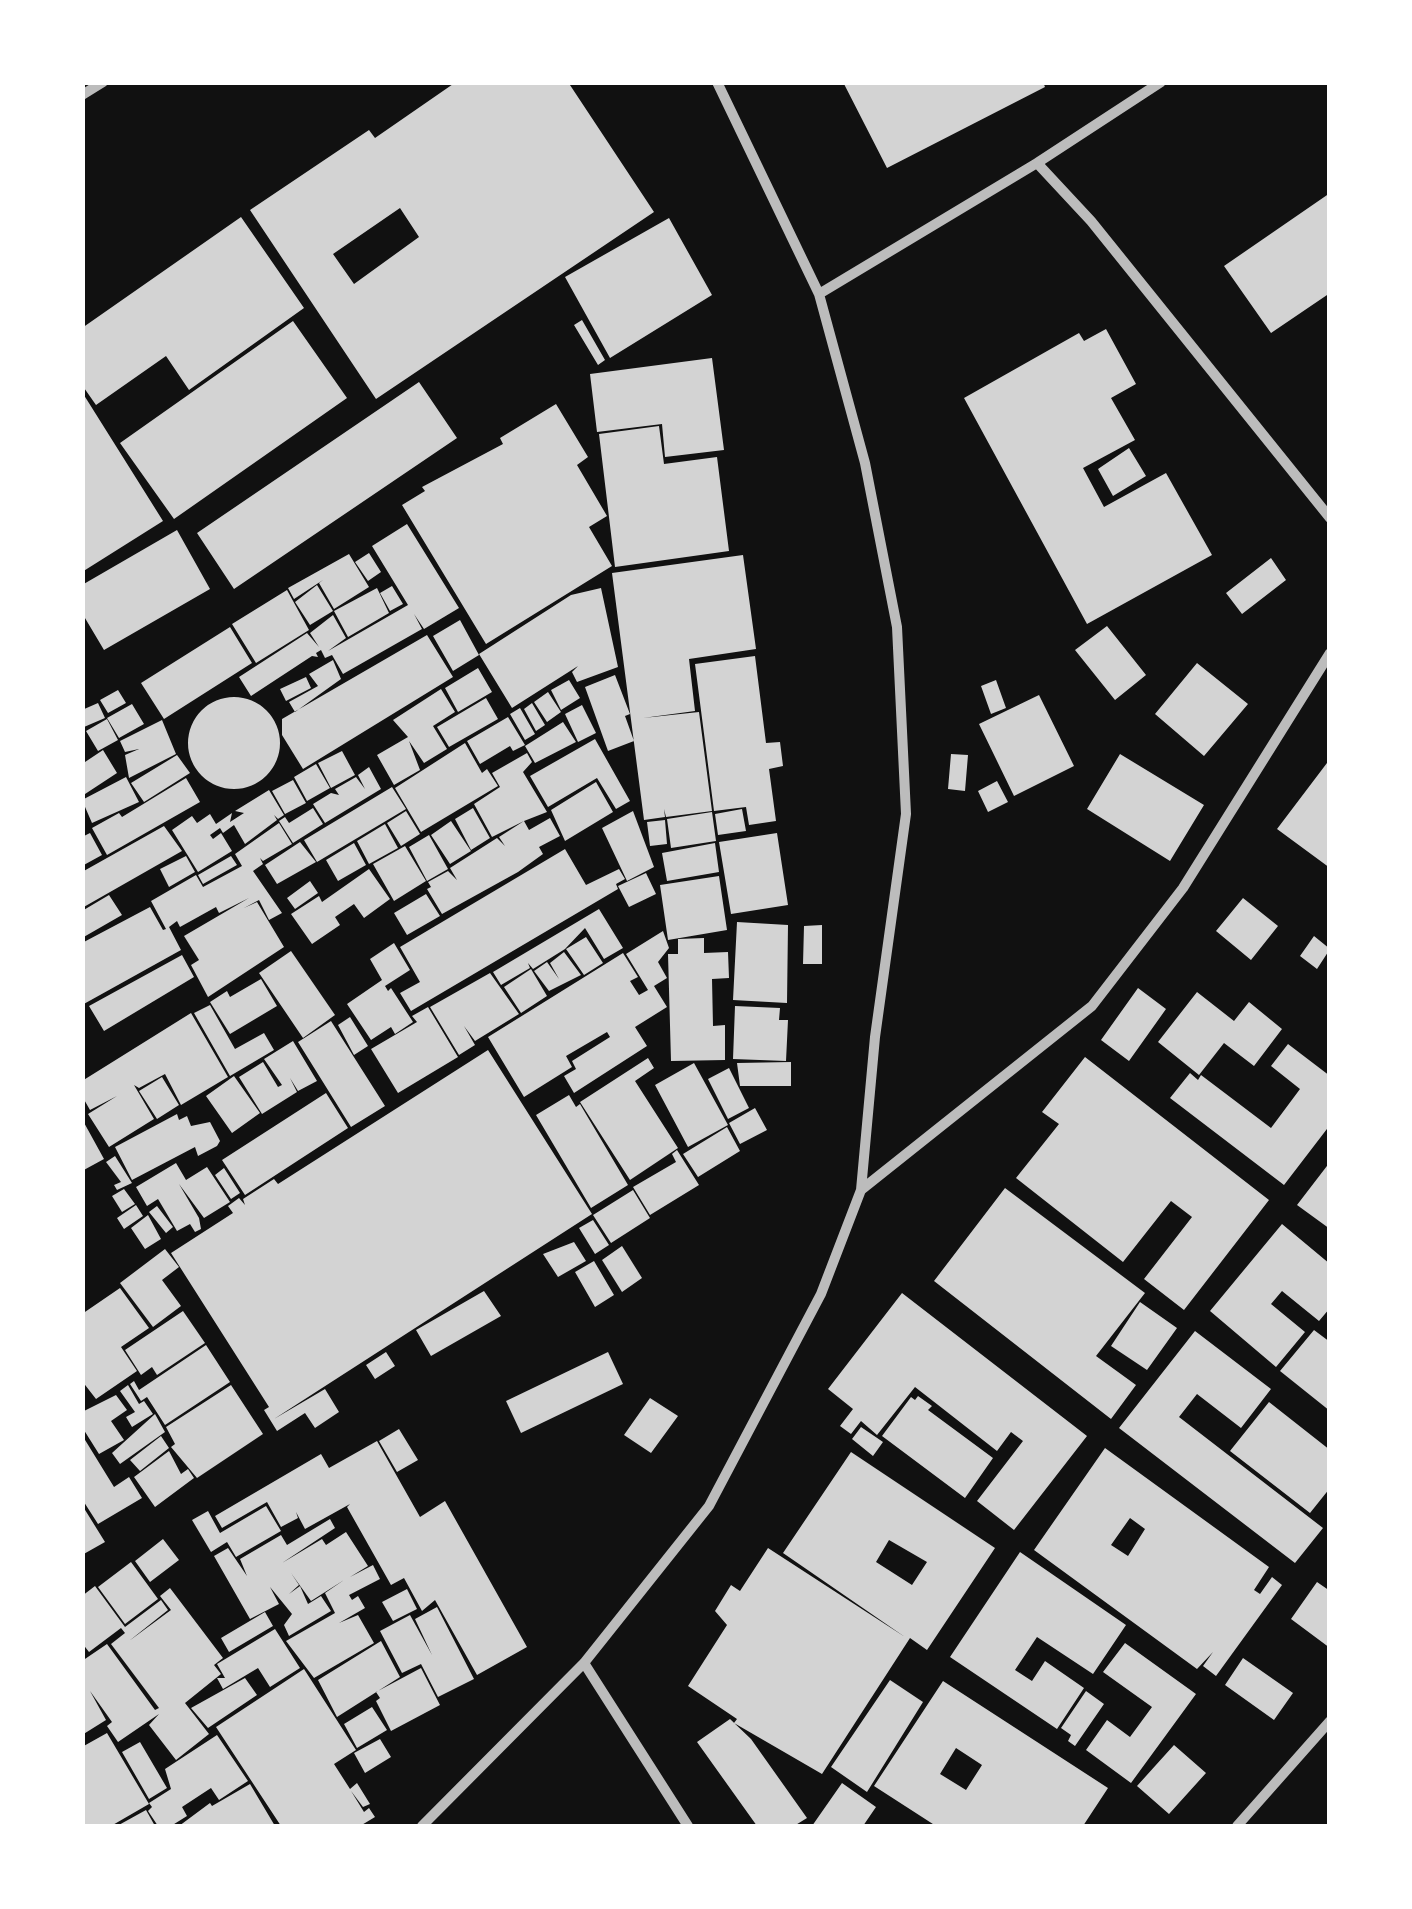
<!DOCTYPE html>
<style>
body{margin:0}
#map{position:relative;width:1412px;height:1909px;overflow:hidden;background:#111;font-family:"Libre Baskerville",serif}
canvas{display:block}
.frame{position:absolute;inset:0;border:85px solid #fff;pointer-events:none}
</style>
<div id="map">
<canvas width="1412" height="1909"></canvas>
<div class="frame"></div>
</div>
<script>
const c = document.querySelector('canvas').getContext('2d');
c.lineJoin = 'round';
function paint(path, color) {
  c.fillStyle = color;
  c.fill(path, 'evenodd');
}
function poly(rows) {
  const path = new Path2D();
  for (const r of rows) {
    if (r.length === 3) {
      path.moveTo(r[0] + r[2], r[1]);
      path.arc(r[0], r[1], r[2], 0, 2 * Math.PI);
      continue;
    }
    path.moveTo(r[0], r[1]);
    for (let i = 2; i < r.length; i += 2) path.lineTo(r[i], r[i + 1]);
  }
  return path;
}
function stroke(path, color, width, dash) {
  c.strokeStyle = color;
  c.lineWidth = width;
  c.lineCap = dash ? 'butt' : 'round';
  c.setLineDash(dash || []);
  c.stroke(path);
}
paint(poly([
 [456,82,568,82,654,212,376,399,250,210,369,130,375,138],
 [400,208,419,237,354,284,333,254],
 [843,82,1043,82,1045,87,887,168],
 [1330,193,1330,293,1271,333,1224,266],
 [241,217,304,308,189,390,166,356,96,405,82,385,82,328],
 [669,218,712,295,610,358,565,277],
 [582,320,605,360,598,365,574,325],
 [293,321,347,398,174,519,120,443],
 [1106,329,1136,384,1111,398,1135,440,1083,468,1104,507,1166,473,1212,555,1087,624,964,398,1079,333,1084,341],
 [712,358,724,450,665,457,662,424,597,432,590,374],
 [419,382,457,438,234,589,197,533],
 [82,392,163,521,82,572],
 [556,404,588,457,577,465,607,516,589,527,612,566,486,644,402,505,425,491,422,487,503,444,500,438],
 [659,426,664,464,717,457,729,551,615,567,599,434],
 [1129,448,1146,476,1113,496,1098,469],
 [407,524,459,608,424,629,414,614,422,629,343,674,332,655,325,658,321,650,316,653,318,657,312,656,251,696,239,677,307,633,319,647,310,633,333,615,346,638,328,651,408,605,372,546],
 [177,530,210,589,104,650,82,613,82,585],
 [369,553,381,572,368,581,355,562],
 [349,554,369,587,334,609,319,583,323,580,294,599,288,588],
 [743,555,756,649,689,659,695,711,643,718,699,712,712,811,666,817,664,809,665,817,644,820,612,573],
 [1271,558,1286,580,1242,614,1226,593],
 [317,585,333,611,310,625,295,602],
 [392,586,403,604,390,611,380,593],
 [377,588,389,613,348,637,334,611],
 [601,588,618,667,577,682,572,672,578,666,512,708,479,654,571,595],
 [287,590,309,630,256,663,232,624],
 [460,620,479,655,453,671,433,636],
 [1107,626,1146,675,1115,700,1075,650],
 [230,627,252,663,164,719,141,683],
 [427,635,453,677,303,769,282,735,282,719],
 [755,656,766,743,780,742,783,766,769,769,776,821,749,825,746,807,714,811,695,664],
 [333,660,341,679,295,712,289,702,318,686,309,674],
 [1197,663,1248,704,1204,756,1155,714],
 [478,668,492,692,458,712,445,688],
 [615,675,630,714,625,716,634,741,608,751,585,687],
 [306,677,311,688,286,701,280,689],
 [569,680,580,698,561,710,551,690],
 [996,680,1006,708,991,714,981,686],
 [441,689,455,712,433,726,447,749,424,763,409,741,420,770,394,785,377,755,408,737,393,720],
 [118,690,126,703,108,713,100,700],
 [548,692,561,712,547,722,534,702],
 [1039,695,1074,766,1014,796,979,724],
 [234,743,46],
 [486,698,498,719,449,747,437,727],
 [98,703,105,718,84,727,82,710],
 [532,703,545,725,536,731,524,709],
 [132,704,144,724,119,738,107,718],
 [582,705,596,733,578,742,565,714],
 [520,708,535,734,525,740,510,714],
 [508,717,525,745,513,751,510,746,480,764,467,741],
 [107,719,118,740,98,751,86,731],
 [162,720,176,754,129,778,125,755,139,749,125,752,120,741],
 [563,722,576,742,535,763,525,746],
 [595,739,630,801,616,809,597,778,548,807,530,776],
 [465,743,482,773,487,769,498,786,421,832,395,788],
 [103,750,117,773,82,796,82,764],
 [342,751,355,775,331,788,318,763],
 [527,753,532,762,523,772,547,812,524,821,529,830,550,818,560,836,539,847,543,854,518,872,442,914,427,889,431,887,428,882,448,871,457,880,450,868,497,838,505,846,499,837,524,821,492,837,474,804,500,787,492,773],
 [951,754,968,755,965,791,948,789],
 [1120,754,1204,805,1170,861,1087,809],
 [177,755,190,773,144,802,131,783],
 [1330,759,1330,868,1277,829],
 [316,764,330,788,307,801,294,777],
 [369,767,381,789,325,823,313,804,331,793,339,795,335,789,356,777,365,789,358,775],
 [126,777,139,802,92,823,82,800],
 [186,778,200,802,107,855,92,828,119,813,122,817],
 [293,780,306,803,285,814,272,791],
 [997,781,1008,802,988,812,978,791],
 [596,782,613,812,565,841,551,810],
 [392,787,406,809,317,862,304,840],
 [269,790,284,815,278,819,274,815,277,820,245,844,234,825,223,833,220,828,210,835,213,839,221,833,232,851,198,872,172,830,192,816,197,823,210,814,216,824,232,813,230,822,244,813,235,811],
 [313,808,323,824,293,843,279,821,285,817,289,823],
 [473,808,490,838,471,850,455,819],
 [742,809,746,831,718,835,715,814],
 [406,811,420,834,401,846,387,823],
 [633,811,654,867,627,881,602,828],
 [712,812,716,841,671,848,667,819],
 [665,820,667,844,650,846,647,822],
 [451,821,471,851,450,864,431,835],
 [279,823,292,844,263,861,260,858,263,864,253,871,282,913,269,920,259,900,244,908,257,902,284,947,208,997,191,965,199,960,184,936,249,898,219,913,216,907,180,927,177,921,169,927,181,950,82,1005,82,943,150,907,163,930,166,929,151,901,196,875,203,887,242,866,235,854],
 [385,824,398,848,369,864,357,841],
 [164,826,182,851,82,908,82,872],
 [90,833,102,855,82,866,82,837],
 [777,833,788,905,731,914,719,842],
 [429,835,448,869,427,881,409,847],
 [300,842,316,862,277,884,265,865],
 [354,843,366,865,338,881,326,860],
 [715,843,719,872,667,881,662,853],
 [405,846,426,881,394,901,373,864],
 [565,849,586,885,619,869,625,879,616,884,618,889,411,1011,400,993,420,982,400,947],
 [186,856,195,872,169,887,160,869],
 [231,856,237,865,203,884,198,875],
 [369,869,390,899,364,918,354,904,335,917,340,925,312,944,291,914,319,896,322,902],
 [646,873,656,894,629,907,618,886],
 [719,876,727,930,668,940,660,885],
 [310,881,318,893,295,909,287,898],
 [426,894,440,916,407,935,394,913],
 [109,895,122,915,82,938,82,911],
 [1243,898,1278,926,1251,960,1216,931],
 [599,909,623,948,604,959,585,928,565,949,533,969,528,963,530,968,501,985,493,972],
 [737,922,788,925,787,1003,733,1000],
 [822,925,822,964,803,964,804,926],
 [663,931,669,948,658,962,667,978,654,986,667,1007,635,1027,647,1046,574,1093,564,1076,576,1069,572,1061,610,1037,607,1032,566,1056,572,1067,524,1097,488,1037,623,953,638,977,630,981,639,995,648,990,626,954],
 [1314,936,1330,949,1317,969,1300,956],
 [586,937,603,963,584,975,566,949],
 [704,938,704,953,728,952,729,978,712,979,713,1026,725,1025,725,1060,671,1061,668,954,678,954,678,939],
 [394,943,410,970,385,986,388,991,391,988,413,1022,395,1034,391,1027,371,1040,347,1004,382,980,370,959],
 [291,951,335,1015,303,1038,259,973],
 [564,952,581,975,549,991,534,971,547,962,559,979,550,963],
 [182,955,194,977,104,1031,89,1006],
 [531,969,547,996,521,1013,504,987],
 [490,973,519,1014,475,1041,464,1026,475,1045,459,1055,430,1007],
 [261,979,277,1006,230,1034,210,1002,227,991,230,997],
 [1138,988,1166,1009,1129,1061,1101,1040],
 [1197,992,1234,1021,1249,1002,1282,1029,1254,1066,1224,1043,1199,1075,1158,1042],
 [210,1005,235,1049,264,1033,274,1050,230,1076,194,1013],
 [735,1006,780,1008,779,1020,788,1020,786,1061,733,1059],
 [428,1007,458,1057,398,1093,371,1049,417,1022,412,1016],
 [191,1013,228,1077,181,1105,165,1074,139,1088,134,1085,154,1119,109,1147,88,1114,117,1096,90,1110,82,1096,82,1081],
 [350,1017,368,1046,354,1055,338,1025],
 [331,1021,385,1106,351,1127,298,1042],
 [293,1041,317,1081,298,1091,290,1078,297,1092,262,1114,239,1077,263,1062,278,1087,282,1085,264,1059],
 [1288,1044,1330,1076,1330,1125,1284,1185,1170,1098,1190,1073,1198,1080,1201,1075,1271,1128,1300,1089,1271,1066],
 [488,1050,592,1214,274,1419,325,1389,339,1412,315,1428,305,1413,277,1431,264,1410,269,1407,171,1253,233,1213,228,1206,239,1198,245,1205,243,1199,274,1179,278,1184],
 [1085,1057,1269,1200,1184,1310,1144,1279,1192,1217,1171,1201,1123,1262,1016,1178,1059,1124,1042,1112],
 [648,1058,654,1068,635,1081,678,1148,630,1180,580,1102],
 [791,1062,791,1086,740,1086,737,1063],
 [694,1063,728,1125,688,1147,655,1085],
 [729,1068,749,1108,728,1119,708,1079],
 [234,1076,260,1113,232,1133,206,1096],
 [162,1077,179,1105,157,1119,139,1091],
 [326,1093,348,1128,245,1195,222,1160],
 [569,1095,576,1107,580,1104,628,1185,591,1208,536,1115],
 [755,1108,767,1130,740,1144,729,1123],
 [177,1114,179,1120,187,1116,191,1126,210,1122,220,1141,217,1146,198,1156,195,1147,132,1180,115,1147],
 [82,1119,104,1159,82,1171],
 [727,1127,740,1151,698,1177,683,1154],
 [677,1150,699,1185,650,1215,633,1187,676,1162,672,1154],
 [115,1156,132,1183,117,1190,114,1185,121,1182,106,1162],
 [1330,1162,1330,1229,1297,1205],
 [176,1163,186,1180,207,1167,230,1202,204,1218,179,1184,199,1218,201,1229,195,1232,190,1224,177,1231,158,1199,147,1206,136,1187],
 [224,1168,240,1193,231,1199,215,1175],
 [1005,1188,1145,1293,1096,1356,1136,1385,1111,1419,934,1281],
 [124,1189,135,1204,122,1212,112,1196],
 [633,1190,650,1218,611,1243,593,1215],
 [136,1205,143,1216,124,1229,117,1218],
 [157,1206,173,1227,166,1233,149,1212],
 [148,1215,161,1239,145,1249,131,1228],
 [593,1220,609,1245,595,1254,579,1228],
 [1282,1224,1330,1264,1330,1308,1319,1321,1282,1291,1271,1304,1305,1332,1276,1367,1210,1311],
 [574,1242,586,1261,558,1277,543,1254],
 [622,1246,642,1278,622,1292,602,1260],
 [165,1249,179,1267,162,1280,181,1306,153,1327,120,1283],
 [594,1261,614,1295,595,1307,575,1272],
 [120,1288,149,1328,121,1347,137,1371,96,1399,82,1381,82,1314],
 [484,1291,501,1316,431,1356,416,1330],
 [902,1293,1087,1436,1014,1530,977,1501,1023,1441,1011,1432,997,1451,915,1387,877,1435,861,1421,851,1434,840,1426,853,1409,828,1389],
 [1140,1302,1177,1328,1147,1370,1111,1346],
 [183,1311,205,1343,157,1375,152,1367,141,1375,125,1350],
 [1314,1330,1330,1342,1330,1411,1280,1371],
 [1195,1331,1271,1389,1241,1428,1197,1394,1179,1417,1323,1528,1295,1563,1119,1428],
 [206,1345,230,1382,165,1425,147,1397,141,1401,130,1384,134,1381,139,1390],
 [386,1352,395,1366,375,1379,366,1365],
 [608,1352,623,1384,521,1433,506,1401],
 [128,1385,139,1404,144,1401,153,1414,132,1427,126,1417,135,1412,120,1391],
 [231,1385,263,1434,197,1478,171,1447,175,1444,166,1427],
 [116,1395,127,1410,111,1421,124,1440,99,1454,82,1427,82,1412],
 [918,1396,932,1406,928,1410,993,1458,965,1498,882,1436,911,1397,915,1400],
 [650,1398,678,1416,651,1453,624,1435],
 [1269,1402,1330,1450,1330,1488,1310,1513,1230,1451],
 [155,1414,165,1432,120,1464,112,1453],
 [861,1427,883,1442,873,1456,852,1439],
 [399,1429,418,1460,397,1472,379,1441],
 [82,1435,114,1487,129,1477,142,1498,98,1524,82,1499],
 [161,1436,169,1448,140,1471,130,1460],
 [377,1441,420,1517,445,1501,527,1647,477,1675,435,1600,422,1611,404,1578,391,1585,347,1507,350,1504,305,1529,296,1512,298,1518,281,1527,267,1502,222,1528,215,1516,321,1454,329,1468],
 [1105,1448,1269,1567,1254,1590,1260,1594,1272,1577,1282,1585,1216,1676,1203,1666,1213,1652,1197,1669,1034,1550],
 [1130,1518,1145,1529,1128,1556,1111,1545],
 [169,1451,181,1474,188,1469,194,1478,155,1507,134,1477],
 [851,1452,995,1548,927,1650,910,1638,822,1774,734,1723,737,1719,688,1686,727,1625,715,1611,731,1585,740,1591,768,1548,905,1637,783,1553],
 [889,1540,927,1562,912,1585,876,1562],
 [82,1505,105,1542,82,1555],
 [266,1506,281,1531,236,1557,227,1542,211,1552,192,1520,208,1511,220,1533],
 [330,1519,335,1528,282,1563,322,1539,326,1545,346,1532,368,1566,350,1577,373,1565,380,1579,349,1595,352,1600,358,1596,365,1608,339,1623,358,1615,374,1643,314,1678,286,1641,335,1613,325,1593,344,1580,311,1601,291,1573,299,1585,289,1594,300,1586,308,1604,321,1596,331,1611,289,1636,284,1625,292,1614,270,1587,279,1604,250,1619,214,1556,228,1548,247,1576,240,1559,281,1535,287,1545],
 [163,1539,179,1560,150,1582,135,1561],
 [1020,1552,1126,1625,1093,1674,1037,1637,1015,1670,1032,1681,1045,1661,1084,1688,1057,1729,950,1657],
 [131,1562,158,1599,125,1624,98,1587],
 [1317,1582,1330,1591,1330,1648,1291,1619],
 [95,1586,125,1627,161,1600,168,1610,129,1641,171,1610,160,1596,170,1588,223,1658,214,1665,221,1674,185,1703,209,1734,176,1760,149,1725,159,1714,118,1742,107,1726,112,1722,90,1691,106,1720,82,1735,82,1661,107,1644,155,1710,159,1708,111,1644,125,1633,121,1628,89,1652,82,1643,82,1596],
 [407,1589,417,1609,393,1621,382,1602],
 [437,1607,474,1679,438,1697,421,1664,402,1673,380,1631,410,1615,432,1655,415,1619],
 [265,1612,273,1626,229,1652,221,1638],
 [275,1629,300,1668,270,1687,258,1668,223,1689,217,1678,225,1678,217,1664],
 [381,1641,400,1677,337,1717,318,1680],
 [1125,1643,1196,1694,1131,1783,1086,1750,1107,1720,1130,1737,1152,1707,1103,1672],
 [1243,1658,1293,1693,1274,1720,1225,1685],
 [421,1668,440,1705,391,1731,376,1701,380,1698,376,1692],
 [304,1669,356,1750,334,1764,350,1789,357,1783,370,1804,363,1807,351,1791,364,1812,369,1808,375,1817,360,1826,281,1826,216,1727],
 [245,1678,257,1695,208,1728,191,1708],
 [890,1680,923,1702,867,1792,831,1767],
 [943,1681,1108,1788,1083,1826,936,1826,874,1786],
 [956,1748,982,1765,966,1790,940,1774],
 [1086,1691,1104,1704,1075,1746,1068,1741,1071,1735,1061,1728],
 [372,1707,387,1730,357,1748,344,1724],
 [730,1719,751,1739,807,1818,794,1826,757,1826,697,1742],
 [107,1733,149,1804,111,1826,82,1826,82,1747],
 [217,1735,248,1781,219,1800,211,1788,182,1807,187,1816,171,1826,158,1826,148,1811,152,1807,149,1803,171,1789,165,1769],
 [380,1739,391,1757,365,1773,354,1753],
 [140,1742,167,1788,149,1799,122,1752],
 [1174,1745,1206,1773,1169,1814,1137,1786],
 [842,1783,876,1807,863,1826,812,1826],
 [250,1784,275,1826,179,1826,210,1803,212,1806],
 [146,1810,155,1826,117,1826]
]), '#d3d3d3');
stroke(poly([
 [82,95,103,82],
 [1037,163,1091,221,1330,518],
 [819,294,1037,163,1161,82],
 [861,1190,1092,1006,1183,888,1330,653],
 [584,1663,688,1826],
 [422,1826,584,1663,709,1506,821,1294,861,1190,875,1037,906,814,897,627,865,463,819,294,717,82],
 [1237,1826,1330,1721]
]), '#bcbcbc', 10);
</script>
